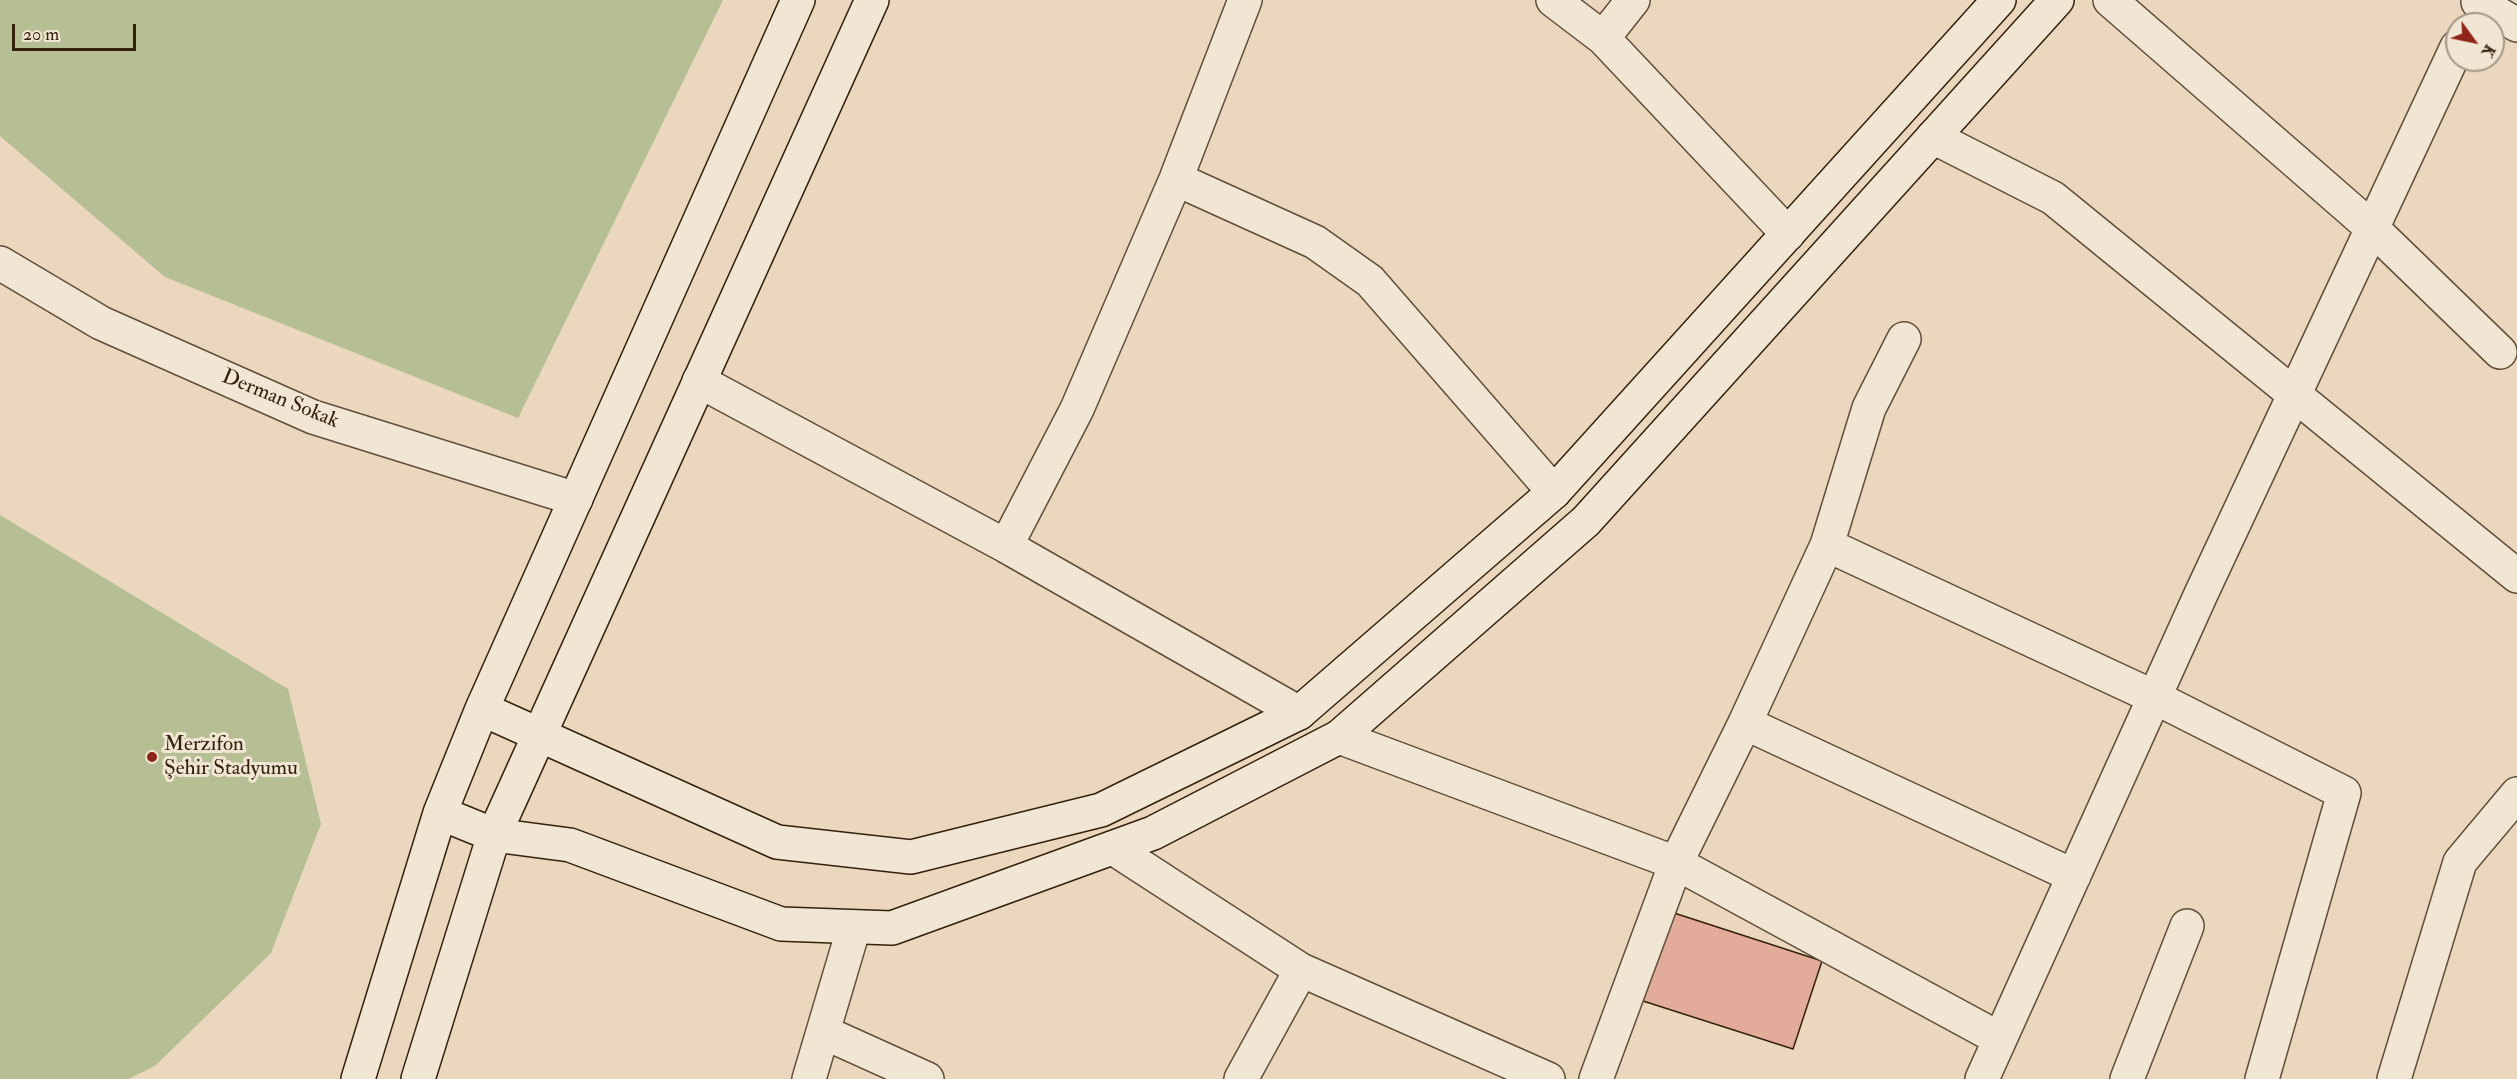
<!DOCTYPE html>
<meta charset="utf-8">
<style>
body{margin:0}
#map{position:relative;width:2517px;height:1079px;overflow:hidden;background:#ead7bd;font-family:"IM FELL Double Pica",serif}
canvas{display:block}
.north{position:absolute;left:2445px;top:12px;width:60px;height:60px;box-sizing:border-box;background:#f1e5d4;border:2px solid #a59784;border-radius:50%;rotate:123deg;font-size:16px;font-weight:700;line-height:24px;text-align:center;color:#33210c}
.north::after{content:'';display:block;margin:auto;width:21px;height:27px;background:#8f2418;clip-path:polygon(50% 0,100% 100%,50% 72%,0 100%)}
.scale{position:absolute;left:12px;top:24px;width:124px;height:27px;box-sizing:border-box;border:3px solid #33210c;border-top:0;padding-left:8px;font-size:18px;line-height:21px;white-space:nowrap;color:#33210c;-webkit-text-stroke:4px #f1e5d4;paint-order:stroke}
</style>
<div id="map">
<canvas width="2517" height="1079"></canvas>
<div class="north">K</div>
<div class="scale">20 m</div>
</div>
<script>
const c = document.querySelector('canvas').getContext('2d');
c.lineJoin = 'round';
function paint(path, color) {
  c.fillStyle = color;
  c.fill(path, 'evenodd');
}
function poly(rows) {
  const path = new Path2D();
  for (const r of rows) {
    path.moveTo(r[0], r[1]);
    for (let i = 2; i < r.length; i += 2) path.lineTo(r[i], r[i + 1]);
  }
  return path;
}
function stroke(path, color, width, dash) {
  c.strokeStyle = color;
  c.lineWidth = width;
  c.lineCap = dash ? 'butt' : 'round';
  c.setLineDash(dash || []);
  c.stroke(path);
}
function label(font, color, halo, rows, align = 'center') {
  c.font = font + ' "IM FELL Double Pica",serif';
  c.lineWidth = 6;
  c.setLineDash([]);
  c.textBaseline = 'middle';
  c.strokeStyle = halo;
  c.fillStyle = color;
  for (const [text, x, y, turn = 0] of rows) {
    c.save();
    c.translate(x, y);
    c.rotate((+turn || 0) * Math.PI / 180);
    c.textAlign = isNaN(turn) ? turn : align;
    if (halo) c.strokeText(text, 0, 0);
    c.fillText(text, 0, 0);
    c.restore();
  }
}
paint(poly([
 [0,0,723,0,518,418,165,277,0,136],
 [0,515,288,689,321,824,271,953,155,1066,128,1079,0,1079]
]), '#b5bf93');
const building = poly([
 [1671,912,1822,961,1793,1049,1643,1001,1671,912]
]);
paint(building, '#e3ab99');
stroke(building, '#33210c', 1.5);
const street = poly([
 [1553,0,1603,38,1788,234],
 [2110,0,2372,228,2500,352],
 [2478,2,2517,25],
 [1603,38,1633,0],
 [1933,137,2053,198,2517,576],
 [1176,179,1315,242,1370,281,1554,492],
 [0,263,101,323,313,417,576,499],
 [699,381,1006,546,1299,713],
 [1827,545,2154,697,2344,793,2262,1079],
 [1006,546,1077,409,1176,179,1245,0],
 [1745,723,2074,876],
 [1339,737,1676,863,2000,1039],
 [1113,848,1301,970,1548,1079],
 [823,1032,927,1079],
 [809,1079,854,927],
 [1241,1079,1301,970],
 [1596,1079,1676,863,1745,723,1827,545,1869,408,1904,339],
 [1982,1079,2201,594,2457,47],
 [2127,1079,2187,926],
 [2394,1079,2460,862,2517,794]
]);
const secondary = poly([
 [482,709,777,842,911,857,1101,810,1299,713,1554,492,1999,0],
 [440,813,494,835,570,845,781,924,892,928,1153,833,1339,737,1586,521,2057,0],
 [358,1079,440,813,482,709,798,0],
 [418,1079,494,835,872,0]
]);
stroke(street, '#614e38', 36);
stroke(secondary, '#33210c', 36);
stroke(street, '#f1e5d4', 33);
stroke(secondary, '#f1e5d4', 33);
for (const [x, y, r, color] of [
 [152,757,6,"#8f2418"]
]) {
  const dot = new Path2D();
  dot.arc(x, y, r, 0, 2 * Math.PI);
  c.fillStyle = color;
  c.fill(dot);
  stroke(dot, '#f1e5d4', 2);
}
label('21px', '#33210c', '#f1e5d4', [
 ["Derman Sokak",280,400,22]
]);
label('21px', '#33210c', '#f1e5d4', [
 ["Merzifon",164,745],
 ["Şehir Stadyumu",164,769]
], 'left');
</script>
